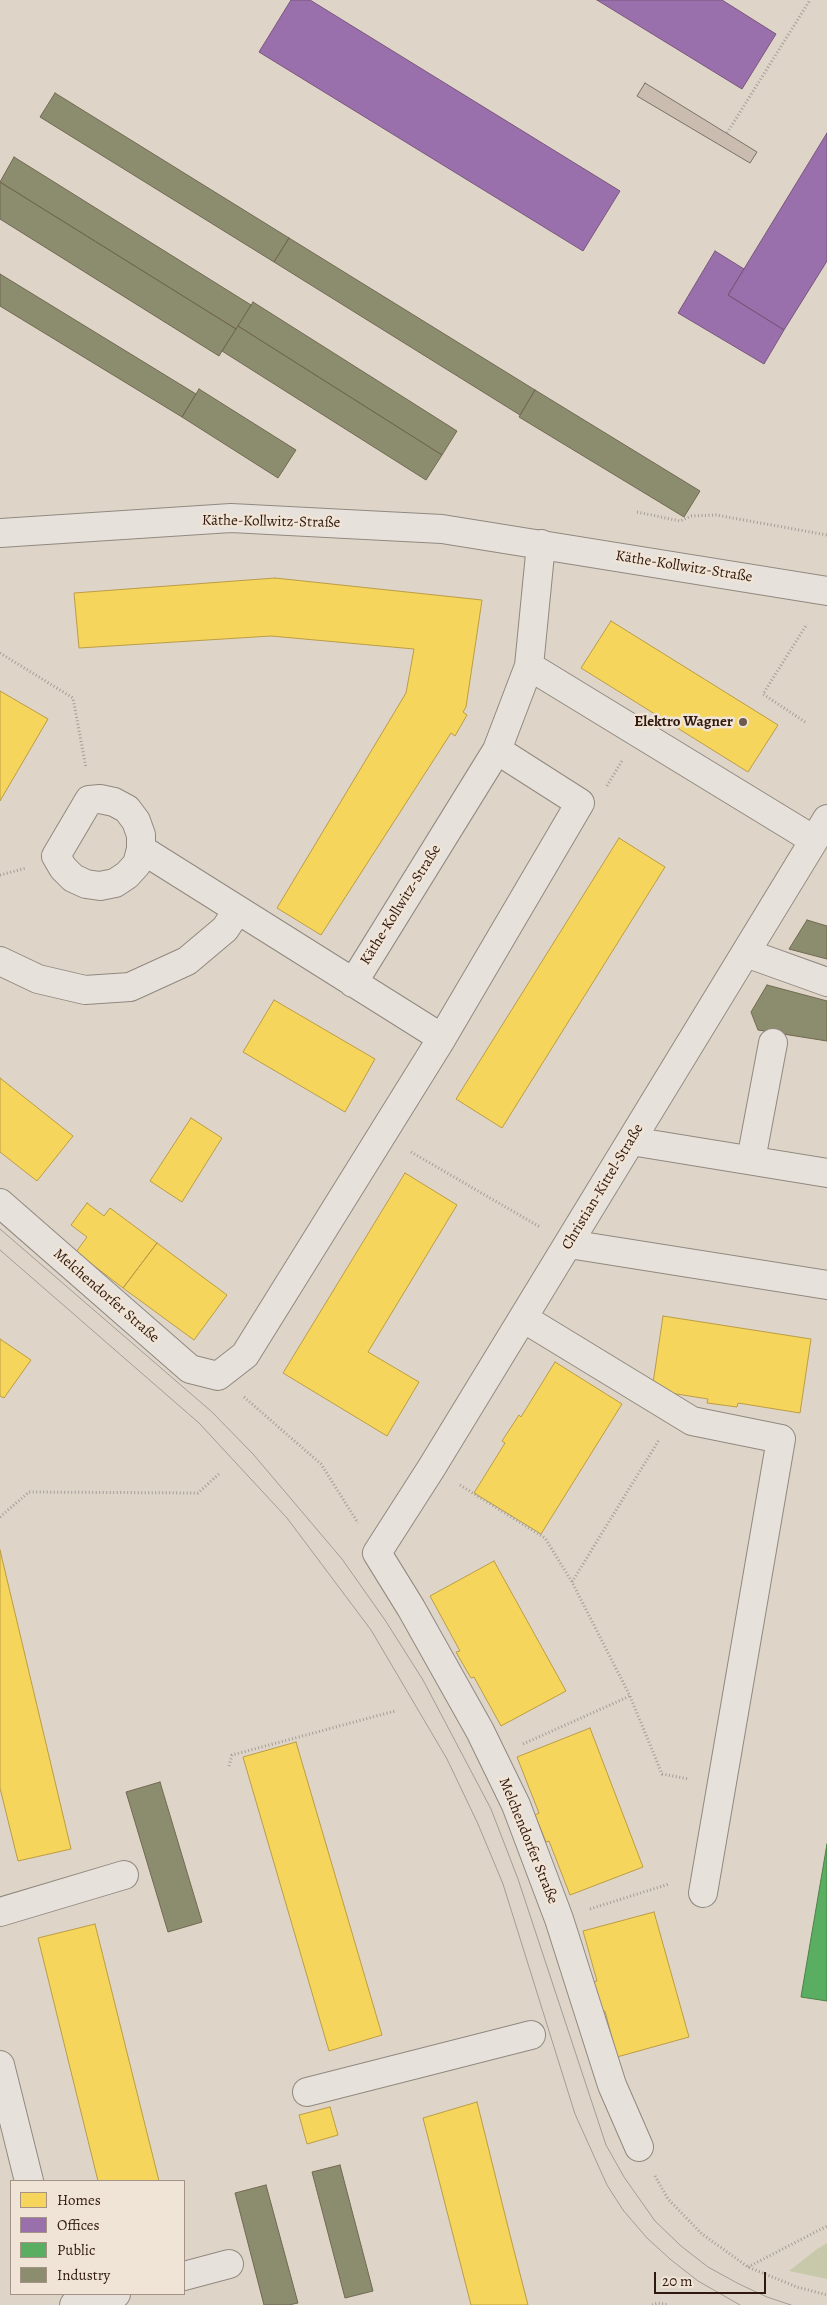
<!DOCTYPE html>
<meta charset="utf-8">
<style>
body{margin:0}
#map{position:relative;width:827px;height:2305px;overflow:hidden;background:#ded5c8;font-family:Alegreya,serif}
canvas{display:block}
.legend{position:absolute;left:10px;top:2180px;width:175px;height:115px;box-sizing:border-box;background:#efe4d5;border:1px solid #a39285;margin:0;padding:6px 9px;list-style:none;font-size:15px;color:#31180e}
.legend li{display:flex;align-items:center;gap:10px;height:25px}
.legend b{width:25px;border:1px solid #a39285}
.scale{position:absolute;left:654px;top:2272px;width:112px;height:22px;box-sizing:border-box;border:2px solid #31180e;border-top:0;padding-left:6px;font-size:15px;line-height:18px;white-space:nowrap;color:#31180e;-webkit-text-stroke:4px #efe4d5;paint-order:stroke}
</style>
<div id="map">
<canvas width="827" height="2305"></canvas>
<ul class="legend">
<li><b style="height:14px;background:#f6d55c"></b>Homes</li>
<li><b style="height:14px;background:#9970ab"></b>Offices</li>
<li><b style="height:14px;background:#5aae61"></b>Public</li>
<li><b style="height:14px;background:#8c8c6e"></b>Industry</li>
</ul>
<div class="scale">20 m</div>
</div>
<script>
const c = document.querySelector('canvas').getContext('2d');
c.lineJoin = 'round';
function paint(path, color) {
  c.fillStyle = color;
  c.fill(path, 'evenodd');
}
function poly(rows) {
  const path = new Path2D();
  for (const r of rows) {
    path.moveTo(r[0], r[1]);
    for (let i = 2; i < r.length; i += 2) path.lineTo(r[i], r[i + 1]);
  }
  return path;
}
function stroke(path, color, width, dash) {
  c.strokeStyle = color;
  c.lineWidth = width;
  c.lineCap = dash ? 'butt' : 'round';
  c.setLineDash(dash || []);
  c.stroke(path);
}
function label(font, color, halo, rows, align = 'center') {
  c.font = font + ' Alegreya,serif';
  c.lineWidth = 5;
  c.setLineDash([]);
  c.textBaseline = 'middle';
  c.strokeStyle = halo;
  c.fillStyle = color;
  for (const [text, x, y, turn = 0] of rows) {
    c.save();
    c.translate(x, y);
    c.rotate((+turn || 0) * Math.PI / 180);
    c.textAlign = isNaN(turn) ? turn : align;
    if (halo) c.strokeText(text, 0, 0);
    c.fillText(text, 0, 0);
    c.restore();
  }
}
paint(poly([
 [827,2243,827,2279,789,2271,817,2249]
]), '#c8c8aa');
const homes = poly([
 [275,578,482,600,466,707,463,712,467,715,455,736,451,733,321,935,277,908,406,693,414,649,271,636,79,648,74,593,275,578],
 [611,621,778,725,748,772,581,668,611,621],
 [0,691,48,719,0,801,0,691],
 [619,838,665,867,502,1128,456,1099,619,838],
 [274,1000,375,1059,345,1112,243,1052,274,1000],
 [0,1078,73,1136,37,1181,0,1152,0,1078],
 [191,1118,222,1138,182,1202,150,1181,191,1118],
 [405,1173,457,1205,368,1352,419,1382,387,1436,283,1373,405,1173],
 [87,1203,104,1216,110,1208,157,1243,123,1288,76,1252,87,1237,71,1225,87,1203],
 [157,1243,227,1295,194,1340,123,1288,157,1243],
 [663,1316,811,1339,800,1413,738,1403,737,1407,707,1403,708,1399,652,1390,663,1316],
 [0,1339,31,1360,4,1398,0,1396,0,1339],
 [555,1362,622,1404,541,1534,474,1493,505,1443,502,1441,519,1415,521,1417,555,1362],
 [0,1550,71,1849,18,1861,0,1788,0,1550],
 [494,1561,566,1691,501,1726,474,1677,471,1678,464,1666,456,1652,460,1651,430,1596,494,1561],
 [590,1728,643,1867,570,1895,549,1841,546,1842,535,1815,539,1813,517,1757,590,1728],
 [296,1742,382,2035,329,2051,243,1757,296,1742],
 [654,1912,689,2037,617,2057,605,2011,601,2011,593,1982,597,1981,583,1931,654,1912],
 [95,1924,159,2181,98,2181,38,1938,95,1924],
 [477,2102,510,2235,528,2305,471,2305,423,2118,477,2102],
 [330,2107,338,2135,307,2144,299,2115,330,2107]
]);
paint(homes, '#f6d55c');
stroke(homes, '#bb9c45', 1);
const offices = poly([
 [291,0,310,0,620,191,583,251,259,52,291,0],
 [597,0,722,0,776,34,742,89,597,0],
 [827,133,827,261,784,330,728,295,827,133],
 [715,251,744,269,728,295,784,330,764,364,678,313,715,251]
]);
paint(offices, '#9970ab');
stroke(offices, '#7a567c', 1);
const public = poly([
 [827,1844,827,2001,801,1997,827,1844]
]);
paint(public, '#5aae61');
stroke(public, '#4e8148', 1);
const industry = poly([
 [55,93,289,238,274,262,40,117,55,93],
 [14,157,251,305,236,329,0,182,14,157],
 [0,182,236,329,222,351,219,356,0,219,0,182],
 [289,238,535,390,520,415,274,262,289,238],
 [0,274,196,394,182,417,0,306,0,274],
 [253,302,457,431,442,455,238,326,253,302],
 [238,326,442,455,426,480,222,351,238,326],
 [199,389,296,450,278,478,182,417,199,389],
 [535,390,700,491,684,517,519,417,535,390],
 [807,920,827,926,827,959,789,949,807,920],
 [767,985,827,1001,827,1041,758,1030,751,1012,767,985],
 [160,1782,202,1922,168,1932,126,1792,160,1782],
 [340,2165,373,2291,345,2298,312,2172,340,2165],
 [266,2185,298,2303,289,2305,264,2305,235,2193,266,2185]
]);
paint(industry, '#8c8c6e');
stroke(industry, '#716951', 1);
const building = poly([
 [645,83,757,152,750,163,637,96,645,83]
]);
paint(building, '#cbbcb0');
stroke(building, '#797068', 1);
const minor = poly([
 [0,533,231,518,442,529,827,591],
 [529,666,814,840],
 [100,799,114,802,127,809,136,821,141,835,141,849,137,864,127,875,115,883,100,886,86,884,73,878,63,868,56,856,89,800,100,799],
 [141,849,442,1038],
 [746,953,827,982],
 [0,961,38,979,85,990,130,987,187,961,225,929,237,911],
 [353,983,497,750,529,666,541,544],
 [631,1141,827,1173],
 [751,1160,773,1043],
 [0,1203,190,1369,218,1376,245,1355,442,1038,580,803,497,750],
 [569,1244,827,1285],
 [523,1318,692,1421,781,1439,703,1893],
 [0,1912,124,1875],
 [0,2065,29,2181],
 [307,2092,531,2035],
 [639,2147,612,2085,559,1919,516,1805,480,1731,411,1608,377,1553,432,1467,827,819],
 [184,2276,229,2264],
 [74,2305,116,2294]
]);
stroke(minor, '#918980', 30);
stroke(poly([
 [727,133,810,0],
 [637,512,680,521,691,516,716,515,827,535],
 [0,653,73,698,86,768],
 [805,722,763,694,807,624],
 [607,786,622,761],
 [0,875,26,868],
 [411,1152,540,1227],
 [244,1397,321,1464,358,1523],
 [460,1485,545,1538,572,1582,630,1696,662,1774,689,1779],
 [0,1517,29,1492,198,1493,220,1473],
 [572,1582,659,1440],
 [523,1744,630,1696],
 [229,1766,232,1755,395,1711],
 [590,1909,669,1884],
 [655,2176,668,2199,702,2234,748,2267,797,2287,827,2295],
 [748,2267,827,2226],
 [652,2305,658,2303,669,2305]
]), '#a39d98', 3, [1, 2.5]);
stroke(minor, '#e6e1da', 28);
stroke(poly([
 [0,1229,212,1412,253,1454,342,1559,385,1620,423,1680,491,1809,518,1879,606,2145,624,2177,655,2221,681,2246,708,2267,739,2284,767,2297,791,2305],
 [0,1250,199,1423,287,1518,371,1630,447,1759,478,1824,503,1884,575,2114,607,2185,623,2210,647,2238,670,2259,698,2281,740,2305]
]), '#a39d98', 1);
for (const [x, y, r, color] of [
 [743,722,5,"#6e5a4f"]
]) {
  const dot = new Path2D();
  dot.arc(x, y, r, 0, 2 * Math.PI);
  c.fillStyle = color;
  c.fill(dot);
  stroke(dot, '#efe4d5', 2);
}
label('15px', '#31180e', '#efe4d5', [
 ["Käthe-Kollwitz-Straße",271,522,1],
 ["Käthe-Kollwitz-Straße",684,567,9],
 ["Käthe-Kollwitz-Straße",401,905,-58],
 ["Christian-Kittel-Straße",603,1187,-59],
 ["Melchendorfer Straße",106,1296,41],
 ["Melchendorfer Straße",528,1841,68]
]);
label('bold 15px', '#31180e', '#efe4d5', [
 ["Elektro Wagner",733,722]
], 'right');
</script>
